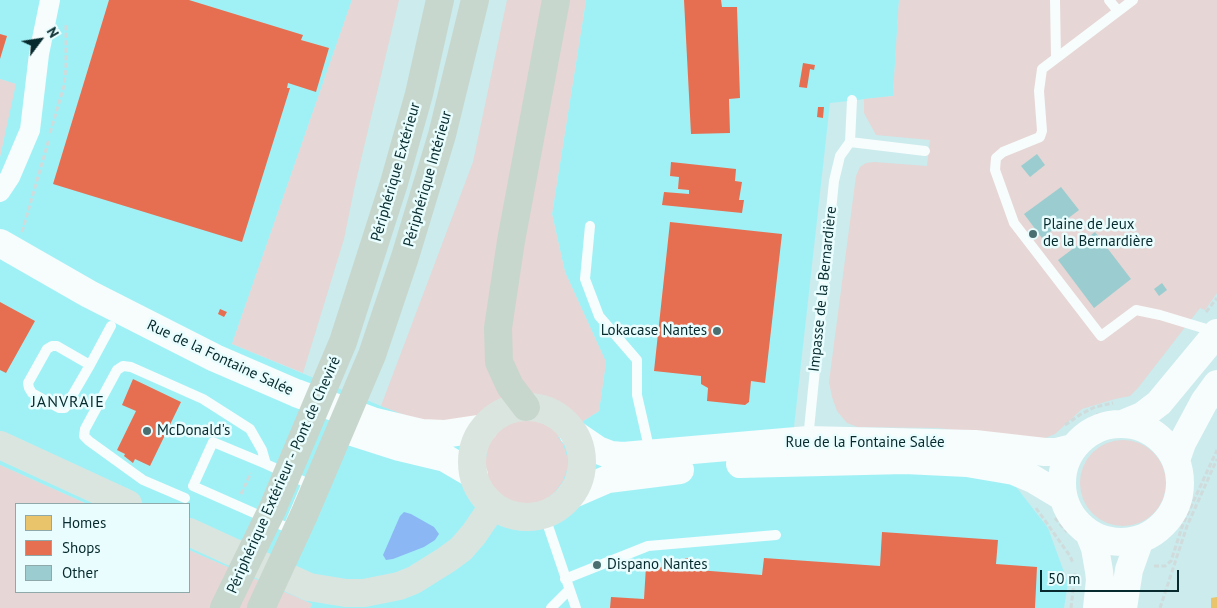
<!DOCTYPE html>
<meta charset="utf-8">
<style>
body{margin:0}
#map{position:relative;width:1217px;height:608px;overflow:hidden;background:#cbebed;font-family:"PT Sans",sans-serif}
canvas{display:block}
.legend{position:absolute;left:15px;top:503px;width:175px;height:90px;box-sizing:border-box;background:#eafdfe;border:1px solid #8fa9aa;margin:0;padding:6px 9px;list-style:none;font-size:15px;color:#062a2d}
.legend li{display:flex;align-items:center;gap:10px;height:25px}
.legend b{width:25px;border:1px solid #8fa9aa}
.north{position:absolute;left:15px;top:15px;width:50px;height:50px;-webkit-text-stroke:4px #eafdfe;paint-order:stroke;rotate:59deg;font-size:14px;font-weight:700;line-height:20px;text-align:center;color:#062a2d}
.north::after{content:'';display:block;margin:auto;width:18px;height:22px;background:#062a2d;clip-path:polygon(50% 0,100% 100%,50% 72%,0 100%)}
.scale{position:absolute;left:1040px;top:570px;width:139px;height:22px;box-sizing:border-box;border:2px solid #062a2d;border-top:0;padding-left:6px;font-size:15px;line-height:18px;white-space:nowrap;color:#062a2d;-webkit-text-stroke:4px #eafdfe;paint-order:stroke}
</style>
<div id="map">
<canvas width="1217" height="608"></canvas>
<ul class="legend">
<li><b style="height:14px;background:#e9c46a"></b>Homes</li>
<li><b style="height:14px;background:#e76f51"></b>Shops</li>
<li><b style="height:14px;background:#9bcdd0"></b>Other</li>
</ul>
<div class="north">N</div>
<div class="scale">50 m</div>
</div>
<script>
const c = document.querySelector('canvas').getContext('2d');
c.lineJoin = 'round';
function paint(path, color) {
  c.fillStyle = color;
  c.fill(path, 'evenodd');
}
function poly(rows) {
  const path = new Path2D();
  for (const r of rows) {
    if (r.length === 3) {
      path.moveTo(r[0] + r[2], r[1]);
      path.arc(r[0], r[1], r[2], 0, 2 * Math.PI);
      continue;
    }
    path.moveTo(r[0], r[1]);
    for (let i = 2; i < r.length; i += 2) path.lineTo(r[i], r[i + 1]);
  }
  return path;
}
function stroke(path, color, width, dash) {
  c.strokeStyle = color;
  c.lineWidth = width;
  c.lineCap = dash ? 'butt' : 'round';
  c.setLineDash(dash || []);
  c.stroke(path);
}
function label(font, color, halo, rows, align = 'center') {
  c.font = font + ' "PT Sans",sans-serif';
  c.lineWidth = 5;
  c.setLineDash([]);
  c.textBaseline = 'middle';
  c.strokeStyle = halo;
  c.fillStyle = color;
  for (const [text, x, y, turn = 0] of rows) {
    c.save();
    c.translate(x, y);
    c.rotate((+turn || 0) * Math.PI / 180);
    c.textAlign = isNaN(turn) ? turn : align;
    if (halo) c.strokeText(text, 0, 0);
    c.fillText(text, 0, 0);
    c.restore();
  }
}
paint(poly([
 [0,0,352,0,232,344,381,406,522,460,599,411,606,362,565,272,552,214,586,0,899,0,893,96,830,103,789,472,916,463,1010,479,1048,528,1068,583,1064,608,310,608,312,604,189,550,189,504,87,504,0,465,0,157,15,84,0,79]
]), '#a0f1f6');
paint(poly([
 [352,0,399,0,355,185,344,239,303,373,232,344],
 [507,0,586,0,552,214,565,272,606,362,599,411,558,437,563,444,567,456,567,470,562,483,554,493,543,501,530,504,516,503,504,498,494,489,487,477,485,463,488,447,381,406,473,162],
 [899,0,1217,0,1217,293,1205,310,1200,308,1138,388,1130,396,1115,399,1082,409,1055,434,1045,438,1026,438,938,428,858,427,847,423,837,411,832,397,829,382,856,176,860,167,866,163,874,162,927,166,930,140,876,135,864,113,864,99,893,96],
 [0,79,16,84,0,157],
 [1123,483,43],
 [0,465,87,504,16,504,16,592,189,592,189,550,312,604,310,608,0,608]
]), '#e6d6d5');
paint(poly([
 [404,512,411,514,434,527,439,534,435,540,424,547,393,559,386,560,383,555,400,516]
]), '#8bb7f5');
paint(poly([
 [1217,597,1217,608,1211,608,1211,598]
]), '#e9c46a');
paint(poly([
 [109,0,189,0,303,35,301,40,329,48,316,92,288,83,287,88,290,88,242,242,53,184],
 [684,0,721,0,722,7,737,7,740,98,729,99,730,133,691,134],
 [0,34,7,36,0,59],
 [803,63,815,65,814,70,810,69,807,88,799,87],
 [818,107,824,107,823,118,817,117],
 [671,162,736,169,735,181,742,182,739,200,744,200,742,213,662,205,664,192,689,194,689,190,678,189,679,177,670,176],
 [670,222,782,234,765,383,751,381,749,402,745,405,707,401,708,388,701,384,701,376,654,371],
 [0,302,35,321,6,373,0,370],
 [220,309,227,312,224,317,218,314],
 [133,379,181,402,150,466,135,459,133,463,124,456,125,454,117,450,136,411,122,405],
 [882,532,998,540,996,564,1037,567,1035,608,610,608,611,597,644,599,646,566,762,575,764,558,880,566],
 [685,558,696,559,696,568,684,568]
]), '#e76f51');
paint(poly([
 [1037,154,1045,165,1030,177,1021,166],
 [1061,187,1079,210,1042,238,1024,214],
 [1095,232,1131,279,1094,308,1058,260],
 [1162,283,1167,290,1159,296,1154,289]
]), '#9bcdd0');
stroke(poly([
 [50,133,64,86,66,66,66,24],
 [22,232,49,139],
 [1206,312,1217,298],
 [1065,425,1081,414,1095,407,1113,403],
 [1077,427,1096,415,1107,413],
 [241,494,251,473],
 [1036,508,1070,556,1073,563],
 [1055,518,1067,532],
 [1154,566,1165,566,1171,561,1183,524,1217,450],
 [1071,608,1075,573],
 [1160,608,1187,526,1217,459]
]), '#d0dbdc', 3, [5, 2.5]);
stroke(poly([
 [1055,0,1056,58],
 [1109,0,1118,11],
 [1133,0,1042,69,1039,91,1042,131,1040,137,1003,152,996,158,995,170,1014,223,1101,336,1136,310,1160,315,1216,332],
 [850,142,925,151],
 [590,226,585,279,599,316,637,360,637,395,650,452],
 [90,365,57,346,52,346,47,349,28,383,29,388,32,393,59,408,65,408,90,365,111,326],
 [808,439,834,181,840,156,850,142,852,100],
 [213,442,266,464,307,483,288,528,193,486,213,442],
 [185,498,143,480,89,441,84,436,85,429,117,370,123,366,131,367,203,399,250,429,262,450,266,464],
 [544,514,576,608],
 [565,579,648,546,776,535],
 [551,608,569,590]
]), '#f7fcfc', 10);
stroke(poly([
 [0,192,10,177,30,130,39,54,50,0]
]), '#f7fcfc', 20);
stroke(poly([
 [0,243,89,294,215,358,296,393,372,421,422,433,444,434,484,428],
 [1125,423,1142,416,1159,403,1217,333],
 [1121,483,59],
 [352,432,399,447,445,458,474,475],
 [573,433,598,450,611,455,623,456,808,440,975,444,1045,452,1056,452,1072,448],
 [1176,460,1182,443,1204,402,1217,384],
 [740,464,905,460,967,463,1014,471,1033,479,1063,497],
 [571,495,608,479,680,470],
 [1089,533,1095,548,1099,571,1100,580,1097,608],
 [1123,608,1129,570,1140,539]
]), '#f7fcfc', 28);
stroke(poly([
 [527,462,55],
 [0,445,128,504],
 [189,532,309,587,346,593,364,593,399,586,414,580,446,560,461,549,474,534,493,506]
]), '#dbe5e0', 28);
stroke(poly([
 [526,407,510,386,499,362,498,328,511,241,556,0],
 [224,608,272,510,343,342,394,183,419,94,440,0],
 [261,608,304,515,372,355,405,257,442,135,475,0]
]), '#c8d7cd', 28);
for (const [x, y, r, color] of [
 [1033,234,5,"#4b6e70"],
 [717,331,5,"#4b6e70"],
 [147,431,5,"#4b6e70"],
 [597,565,5,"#4b6e70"]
]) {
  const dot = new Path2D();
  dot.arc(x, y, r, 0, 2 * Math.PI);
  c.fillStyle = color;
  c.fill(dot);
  stroke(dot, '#eafdfe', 2);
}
label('15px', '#062a2d', '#eafdfe', [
 ["Périphérique Extérieur",396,172,-74],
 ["Périphérique Intérieur",428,179,-74],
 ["Impasse de la Bernardière",823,289,-84],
 ["Rue de la Fontaine Salée",220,358,25],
 ["Rue de la Fontaine Salée",865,443],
 ["Périphérique Extérieur - Pont de Cheviré",284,475,-66]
]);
label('15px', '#062a2d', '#eafdfe', [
 ["Plaine de Jeux",1043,225],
 ["de la Bernardière",1043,242],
 ["Lokacase Nantes",707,331,"right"],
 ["McDonald's",157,431],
 ["Dispano Nantes",607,565]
], 'left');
c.letterSpacing = '1px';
label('16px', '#062a2d', '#eafdfe', [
 ["JANVRAIE",68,402]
]);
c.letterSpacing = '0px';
</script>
